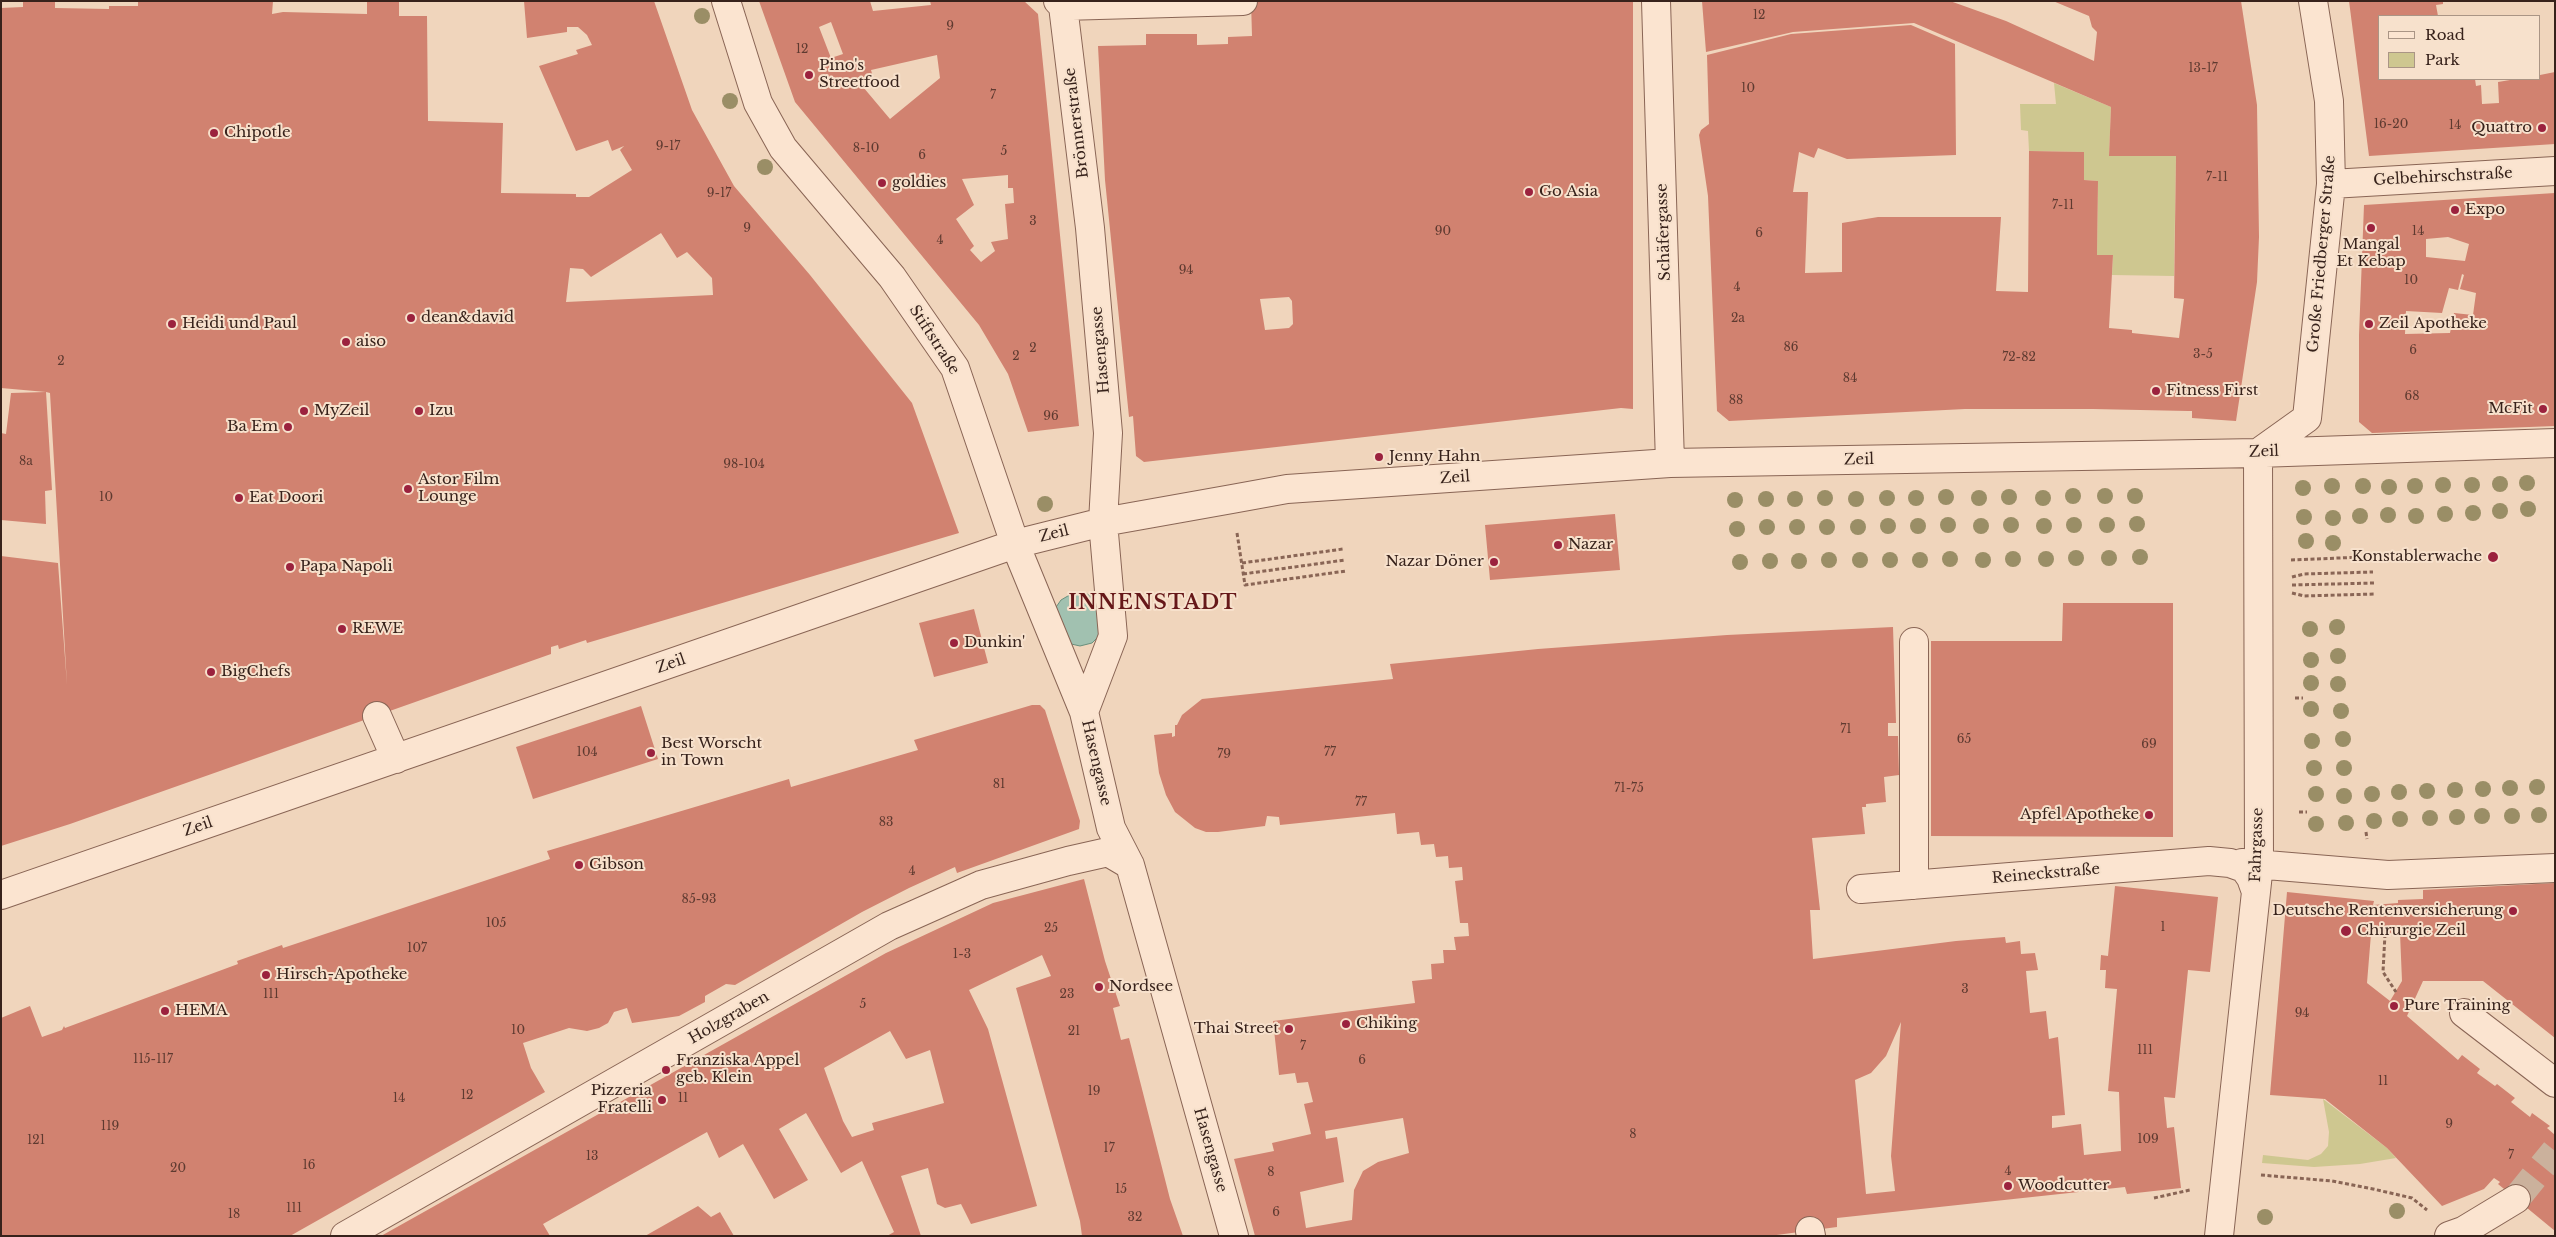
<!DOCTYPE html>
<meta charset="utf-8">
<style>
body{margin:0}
#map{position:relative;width:2556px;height:1237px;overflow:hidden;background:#f0d5bc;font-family:"Libre Baskerville",serif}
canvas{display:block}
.frame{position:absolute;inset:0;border:2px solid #37221b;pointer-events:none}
.legend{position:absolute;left:2378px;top:15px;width:162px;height:65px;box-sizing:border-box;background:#f7e1cc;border:1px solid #aa9585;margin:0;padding:6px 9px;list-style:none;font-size:15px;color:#37221b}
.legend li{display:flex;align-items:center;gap:10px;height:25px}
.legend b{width:25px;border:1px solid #aa9585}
</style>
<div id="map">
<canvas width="2556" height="1237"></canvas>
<div class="frame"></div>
<ul class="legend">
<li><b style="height:6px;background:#fbe4d0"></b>Road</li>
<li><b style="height:14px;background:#cec790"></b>Park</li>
</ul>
</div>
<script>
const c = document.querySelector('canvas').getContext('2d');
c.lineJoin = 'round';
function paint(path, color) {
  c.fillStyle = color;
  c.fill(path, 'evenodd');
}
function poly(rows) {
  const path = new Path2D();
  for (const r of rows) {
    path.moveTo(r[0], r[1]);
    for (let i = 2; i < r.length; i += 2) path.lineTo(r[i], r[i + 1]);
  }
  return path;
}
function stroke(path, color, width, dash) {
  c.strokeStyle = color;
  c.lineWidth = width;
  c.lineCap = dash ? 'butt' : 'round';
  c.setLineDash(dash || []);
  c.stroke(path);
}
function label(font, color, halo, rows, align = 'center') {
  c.font = font + ' "Libre Baskerville",serif';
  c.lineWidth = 4;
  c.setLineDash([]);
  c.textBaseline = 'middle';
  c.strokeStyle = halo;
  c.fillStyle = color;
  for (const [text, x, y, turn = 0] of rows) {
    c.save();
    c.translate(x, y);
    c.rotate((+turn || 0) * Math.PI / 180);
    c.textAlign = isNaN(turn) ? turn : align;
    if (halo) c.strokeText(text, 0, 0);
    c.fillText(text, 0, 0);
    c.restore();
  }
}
paint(poly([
 [2054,83,2111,107,2109,156,2176,156,2174,276,2112,275,2113,255,2097,255,2098,181,2084,180,2084,152,2029,151,2028,131,2021,130,2020,104,2056,104],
 [2323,1099,2387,1148,2396,1158,2360,1164,2314,1167,2262,1163,2263,1155,2308,1160,2321,1154,2328,1146,2329,1132]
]), '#cec790');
const water = poly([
 [1073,593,1085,593,1097,599,1101,634,1092,643,1080,646,1067,643,1054,610,1061,600,1073,593]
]);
paint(water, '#a1c1b0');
stroke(water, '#688f7c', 1);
paint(poly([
 [23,1,55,1,55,8,109,9,109,6,138,6,138,1,273,1,272,14,283,12,367,14,367,1,399,1,399,16,427,16,428,121,503,123,501,193,576,194,576,197,589,197,632,170,620,150,624,146,612,151,608,140,576,151,539,66,578,54,576,50,592,45,587,35,578,27,567,27,567,32,527,38,524,1,654,1,692,110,734,186,810,275,912,403,959,533,587,643,586,640,559,649,558,645,551,647,551,654,70,824,1,846,1,556,58,563,67,685,50,393,46,392,52,490,45,491,46,524,1,520,1,433,6,434,11,393,46,392,1,388,1,8,23,7],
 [661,233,677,258,687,252,712,278,713,295,566,302,570,268,583,269,591,277],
 [759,1,870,1,873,11,931,5,930,1,1024,1,1038,14,1079,426,1028,432,1008,374,979,325,795,102],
 [831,22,843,54,831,58,819,27],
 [937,55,940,78,890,119,858,81,873,77,871,70],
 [1008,175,1008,188,1013,188,1014,203,1005,204,1008,239,991,242,995,251,981,262,970,250,974,246,956,219,974,205,962,179],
 [1251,1,1633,1,1633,409,1621,408,1144,462,1136,456,1133,416,1129,417,1105,180,1098,46,1146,45,1146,34,1197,34,1197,45,1228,44,1228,37,1252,36],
 [1289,297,1292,301,1293,324,1289,328,1265,330,1260,299],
 [1702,1,1950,1,2006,21,2094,61,2097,32,2092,27,2089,16,2053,1,2241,1,2257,105,2259,237,2257,282,2236,421,2192,418,2192,411,2188,411,2093,409,1965,409,1729,421,1717,411,1708,196,1699,135,1701,130,1709,124,1707,55,1791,34,1911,25,1955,44,1956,155,1847,159,1818,148,1814,158,1799,152,1793,192,1808,192,1805,273,1842,272,1842,223,1878,217,2001,217,1996,291,2028,292,2029,151,2084,152,2084,180,2098,181,2097,255,2113,255,2109,328,2132,330,2132,333,2179,338,2184,299,2174,298,2176,156,2109,156,2111,107,1914,23,1793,32,1706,52],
 [2349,1,2443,1,2443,4,2436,5,2438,16,2380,16,2380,79,2475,79,2476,86,2481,85,2482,104,2499,103,2498,82,2516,79,2540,79,2540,75,2555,72,2555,144,2369,156],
 [2555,193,2555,426,2372,433,2359,422,2359,335,2364,205],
 [2448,237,2469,244,2465,261,2426,257,2426,239],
 [2462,274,2464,275,2460,289,2476,293,2473,315,2454,313,2450,333,2405,334,2406,311,2442,313,2449,288,2458,290],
 [1615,514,1620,570,1490,580,1485,525],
 [2063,603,2173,603,2173,837,1931,836,1931,641,2062,641],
 [974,609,988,663,934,677,919,623],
 [1893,627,1896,723,1888,723,1888,736,1898,736,1899,775,1884,777,1886,802,1866,804,1866,807,1862,807,1865,834,1812,838,1820,910,1810,910,1813,959,1956,941,2005,937,2006,943,2020,941,2021,954,2035,953,2038,970,2026,971,2030,1013,2046,1011,2049,1039,2058,1037,2065,1115,2052,1116,2052,1128,2081,1124,2084,1155,2121,1151,2119,1092,2108,1091,2117,989,2105,988,2106,970,2100,970,2101,955,2108,956,2115,886,2218,897,2210,972,2188,970,2175,1098,2164,1097,2167,1128,2174,1127,2181,1188,2127,1194,2125,1187,1837,1218,1837,1227,1769,1236,1255,1236,1234,1159,1274,1151,1272,1143,1311,1134,1304,1104,1313,1102,1308,1082,1297,1083,1295,1073,1279,1075,1273,1021,1415,1003,1412,981,1432,979,1431,964,1444,963,1443,950,1456,950,1454,937,1469,936,1468,923,1460,923,1455,881,1463,880,1462,867,1449,868,1448,856,1436,857,1434,844,1421,845,1419,832,1397,834,1395,813,1280,825,1279,817,1267,816,1265,826,1218,832,1206,832,1195,828,1175,812,1166,795,1159,773,1154,735,1172,733,1172,737,1175,736,1175,725,1177,725,1182,715,1202,699,1393,679,1390,664,1538,649,1727,635],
 [1901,1022,1891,1156,1895,1191,1866,1194,1855,1080,1871,1073,1886,1056],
 [1403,1118,1409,1153,1378,1162,1363,1171,1354,1190,1352,1220,1306,1228,1300,1192,1344,1182,1337,1137,1326,1139,1325,1131],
 [1032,705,1040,705,1045,710,1080,821,1079,829,957,873,955,867,909,888,862,912,735,985,726,984,705,996,705,1002,679,1016,632,1023,627,1008,614,1012,608,1023,599,1028,587,1031,569,1028,523,1043,531,1068,545,1092,290,1236,1,1236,1,1018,30,1006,42,1037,62,1030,64,1026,65,1028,238,964,237,961,282,945,283,948,550,859,547,851,789,779,791,787,918,750,914,740],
 [641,706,658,759,533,799,516,747],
 [1084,879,1105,961,1120,1006,1113,1008,1121,1040,1129,1038,1170,1199,1183,1236,1082,1236,1080,1221,1016,988,1051,976,1042,955,969,990,988,1029,1037,1206,971,1224,961,1204,945,1208,937,1204,928,1168,901,1176,921,1236,887,1236,894,1232,862,1161,841,1173,806,1113,779,1129,808,1180,774,1199,743,1144,719,1158,707,1132,543,1224,550,1236,381,1236,886,953,993,903],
 [890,1031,906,1059,930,1050,944,1103,872,1123,874,1130,852,1137,843,1121,824,1068],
 [2555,883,2555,1038,2483,981,2423,981,2407,1016,2458,1060,2462,1055,2480,1069,2477,1073,2495,1086,2497,1084,2515,1098,2511,1102,2530,1117,2532,1113,2550,1126,2547,1128,2555,1135,2555,1231,2498,1184,2500,1182,2494,1178,2484,1189,2442,1206,2387,1148,2325,1099,2270,1095,2287,892,2374,901,2373,905,2398,903,2398,900,2423,899,2423,890],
 [2400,933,2402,981,2390,1001,2367,983,2371,934],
 [698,1206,711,1217,720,1212,734,1236,645,1236]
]), '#d18270');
stroke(poly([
 [2516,1199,2555,1151]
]), '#cbb19c', 28, [28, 14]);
const minor = poly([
 [726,1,758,103,783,148,892,277,955,368,1015,544,1084,712,1111,828,1130,865,1234,1236],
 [1058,1,1063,6,1090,228,1108,433,1103,522,1113,636,1084,712],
 [1656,1,1670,463],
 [1063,6,1243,1],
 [2331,184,2555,171],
 [2258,453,2307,418,2331,184,2329,101,2313,1],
 [1914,642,1914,885],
 [377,716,396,759],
 [2242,863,2388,875,2555,868],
 [1861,889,2209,861,2230,863,2244,868,2251,878,2256,892],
 [1,895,1015,544,1103,522,1232,499,1287,489,1670,463,2258,453,2555,443],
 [2464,1013,2555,1083],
 [1810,1231,1811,1236],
 [345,1236,889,926,981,885,1068,861,1108,852,1130,865],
 [2219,1236,2259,864,2258,453],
 [2449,1236,2463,1231,2516,1199]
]);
stroke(minor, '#896555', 30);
stroke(poly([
 [1237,533,1245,585,1346,571],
 [2291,560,2363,557],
 [1242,563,1343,549],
 [1243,574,1345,560],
 [2292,577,2304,574,2373,572],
 [2292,585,2374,583],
 [2292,593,2304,596,2374,594],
 [2295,698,2303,698],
 [2299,812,2307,812],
 [2366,832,2367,839],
 [2385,934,2383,972,2396,992],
 [2414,1004,2432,1007],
 [2261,1175,2332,1181,2373,1189,2412,1198,2427,1210],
 [2154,1198,2190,1190]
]), '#896555', 3, [4, 2.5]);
stroke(minor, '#fbe4d0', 28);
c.fillStyle = '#9a8e66';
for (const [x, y] of [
 [702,16],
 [730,101],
 [765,167],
 [2527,483],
 [2500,484],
 [2443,485],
 [2472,485],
 [2332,486],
 [2363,486],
 [2415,486],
 [2389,487],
 [2303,488],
 [2073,496],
 [2105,496],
 [2135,496],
 [1946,497],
 [2009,497],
 [1825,498],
 [1887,498],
 [1916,498],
 [1979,498],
 [2043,498],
 [1766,499],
 [1795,499],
 [1856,499],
 [1735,500],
 [1045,504],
 [2528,509],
 [2500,511],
 [2473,513],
 [2445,514],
 [2388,515],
 [2360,516],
 [2416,516],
 [2304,517],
 [2333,518],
 [2137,524],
 [1948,525],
 [2011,525],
 [2074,525],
 [2107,525],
 [1888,526],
 [1918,526],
 [1981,526],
 [2044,526],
 [1767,527],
 [1797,527],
 [1827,527],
 [1858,527],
 [1737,529],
 [2306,541],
 [2333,543],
 [2140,557],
 [2076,558],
 [2109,558],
 [1950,559],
 [2013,559],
 [2046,559],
 [1829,560],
 [1860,560],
 [1890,560],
 [1920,560],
 [1983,560],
 [1770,561],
 [1799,561],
 [1740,562],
 [2337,627],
 [2310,629],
 [2338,656],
 [2311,660],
 [2311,683],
 [2338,684],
 [2311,709],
 [2341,711],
 [2343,739],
 [2312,741],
 [2314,768],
 [2344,768],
 [2537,787],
 [2510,788],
 [2483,789],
 [2455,790],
 [2427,791],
 [2399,792],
 [2316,794],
 [2372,794],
 [2344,796],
 [2539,815],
 [2482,816],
 [2512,816],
 [2457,817],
 [2430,818],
 [2400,819],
 [2374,821],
 [2346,823],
 [2316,824],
 [2397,1211],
 [2265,1217]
]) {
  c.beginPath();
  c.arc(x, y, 8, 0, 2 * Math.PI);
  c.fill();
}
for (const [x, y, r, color] of [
 [809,75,5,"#9b223e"],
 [2542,128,5,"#9b223e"],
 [214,133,5,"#9b223e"],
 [882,183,5,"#9b223e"],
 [1529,192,5,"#9b223e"],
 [2455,210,5,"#9b223e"],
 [2371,228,5,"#9b223e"],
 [411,318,5,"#9b223e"],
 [172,324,5,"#9b223e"],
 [2369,324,5,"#9b223e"],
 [346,342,5,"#9b223e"],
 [2156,391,5,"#9b223e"],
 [2543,409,5,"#9b223e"],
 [304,411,5,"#9b223e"],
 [419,411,5,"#9b223e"],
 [288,427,5,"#9b223e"],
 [1379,457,5,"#9b223e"],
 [408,489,5,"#9b223e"],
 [239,498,5,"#9b223e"],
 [1558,545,5,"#9b223e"],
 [2493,557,6,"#9b223e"],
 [1494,562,5,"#9b223e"],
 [290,567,5,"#9b223e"],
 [342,629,5,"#9b223e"],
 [954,643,5,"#9b223e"],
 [211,672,5,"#9b223e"],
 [651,753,5,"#9b223e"],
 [2149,815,5,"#9b223e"],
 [579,865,5,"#9b223e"],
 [2513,911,5,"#9b223e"],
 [2346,931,6,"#9b223e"],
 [266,975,5,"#9b223e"],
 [1099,987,5,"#9b223e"],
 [2394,1006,5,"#9b223e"],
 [165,1011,5,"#9b223e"],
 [1346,1024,5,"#9b223e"],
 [1289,1029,5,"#9b223e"],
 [666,1070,5,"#9b223e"],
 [662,1100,5,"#9b223e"],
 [2008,1186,5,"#9b223e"]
]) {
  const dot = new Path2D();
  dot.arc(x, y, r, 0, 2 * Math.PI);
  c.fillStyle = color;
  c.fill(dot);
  stroke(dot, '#f7e1cc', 2);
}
label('12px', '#5e3a30', null, [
 ["12",1759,16],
 ["9",950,27],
 ["12",802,50],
 ["13-17",2203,69],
 ["10",1748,89],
 ["7",993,96],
 ["16-20",2391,125],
 ["14",2455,126],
 ["9-17",668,147],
 ["8-10",866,149],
 ["5",1004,152],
 ["6",922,156],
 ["7-11",2217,178],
 ["9-17",719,194],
 ["7-11",2063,206],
 ["3",1033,222],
 ["9",747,229],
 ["90",1443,232],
 ["14",2418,232],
 ["6",1759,234],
 ["4",940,241],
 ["94",1186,271],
 ["10",2411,281],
 ["4",1737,288],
 ["2a",1738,319],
 ["86",1791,348],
 ["2",1033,349],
 ["6",2413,351],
 ["3-5",2203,355],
 ["2",1016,357],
 ["72-82",2019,358],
 ["2",61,362],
 ["84",1850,379],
 ["68",2412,397],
 ["88",1736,401],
 ["96",1051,417],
 ["8a",26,462],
 ["98-104",744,465],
 ["10",106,498],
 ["71",1846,730],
 ["65",1964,740],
 ["69",2149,745],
 ["104",587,753],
 ["77",1330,753],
 ["79",1224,755],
 ["81",999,785],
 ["71-75",1629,789],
 ["77",1361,803],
 ["83",886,823],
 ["4",912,872],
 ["85-93",699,900],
 ["105",496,924],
 ["1",2163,928],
 ["25",1051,929],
 ["107",417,949],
 ["1-3",962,955],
 ["3",1965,990],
 ["111",271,995],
 ["23",1067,995],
 ["5",863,1005],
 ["94",2302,1014],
 ["10",518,1031],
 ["21",1074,1032],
 ["7",1303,1047],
 ["111",2145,1051],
 ["115-117",153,1060],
 ["6",1362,1061],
 ["11",2383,1082],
 ["19",1094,1092],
 ["12",467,1096],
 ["14",399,1099],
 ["11",683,1099],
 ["9",2449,1125],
 ["119",110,1127],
 ["8",1633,1135],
 ["109",2148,1140],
 ["121",36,1141],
 ["17",1109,1149],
 ["7",2511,1156],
 ["13",592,1157],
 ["16",309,1166],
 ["20",178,1169],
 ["4",2008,1172],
 ["8",1271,1173],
 ["15",1121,1190],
 ["111",294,1209],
 ["6",1276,1213],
 ["18",234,1215],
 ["32",1135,1218]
]);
label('15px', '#37221b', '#f7e1cc', [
 ["Pino's",819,66],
 ["Streetfood",819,83],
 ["Quattro",2532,128,"right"],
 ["Chipotle",224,133],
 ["goldies",892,183],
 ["Go Asia",1539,192],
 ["Expo",2465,210],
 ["Mangal",2371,245,"center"],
 ["Et Kebap",2371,262,"center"],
 ["dean&david",421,318],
 ["Heidi und Paul",182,324],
 ["Zeil Apotheke",2379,324],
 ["aiso",356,342],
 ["Fitness First",2166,391],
 ["McFit",2533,409,"right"],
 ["MyZeil",314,411],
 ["Izu",429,411],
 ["Ba Em",278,427,"right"],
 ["Jenny Hahn",1389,457],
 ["Astor Film",418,480],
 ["Lounge",418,497],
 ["Eat Doori",249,498],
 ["Nazar",1568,545],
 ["Konstablerwache",2482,557,"right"],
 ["Nazar Döner",1484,562,"right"],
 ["Papa Napoli",300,567],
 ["REWE",352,629],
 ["Dunkin'",964,643],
 ["BigChefs",221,672],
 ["Best Worscht",661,744],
 ["in Town",661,761],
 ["Apfel Apotheke",2139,815,"right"],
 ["Gibson",589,865],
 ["Deutsche Rentenversicherung",2503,911,"right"],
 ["Chirurgie Zeil",2357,931],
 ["Hirsch-Apotheke",276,975],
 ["Nordsee",1109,987],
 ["Pure Training",2404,1006],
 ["HEMA",175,1011],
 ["Chiking",1356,1024],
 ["Thai Street",1279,1029,"right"],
 ["Franziska Appel",676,1061],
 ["geb. Klein",676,1078],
 ["Pizzeria",652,1091,"right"],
 ["Fratelli",652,1108,"right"],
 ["Woodcutter",2018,1186]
], 'left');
label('15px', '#37221b', '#f7e1cc', [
 ["Brönnerstraße",1077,123,-97],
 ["Gelbehirschstraße",2443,177,-3],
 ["Schäfergasse",1664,232,-92],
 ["Große Friedberger Straße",2322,254,-85],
 ["Stiftstraße",934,340,57],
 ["Hasengasse",1101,350,-95],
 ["Zeil",2264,452,-2],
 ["Zeil",1859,460,-1],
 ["Zeil",1455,478,-4],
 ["Zeil",1054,534,-14],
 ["Zeil",671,664,-19],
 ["Hasengasse",1096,763,77],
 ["Zeil",198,827,-19],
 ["Fahrgasse",2257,845,-88],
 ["Reineckstraße",2046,874,-5],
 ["Holzgraben",729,1018,-30],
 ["Hasengasse",1210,1150,74]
]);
c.letterSpacing = '1px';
label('bold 20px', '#661819', '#f7e1cc', [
 ["INNENSTADT",1153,603]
]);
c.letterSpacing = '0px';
</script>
